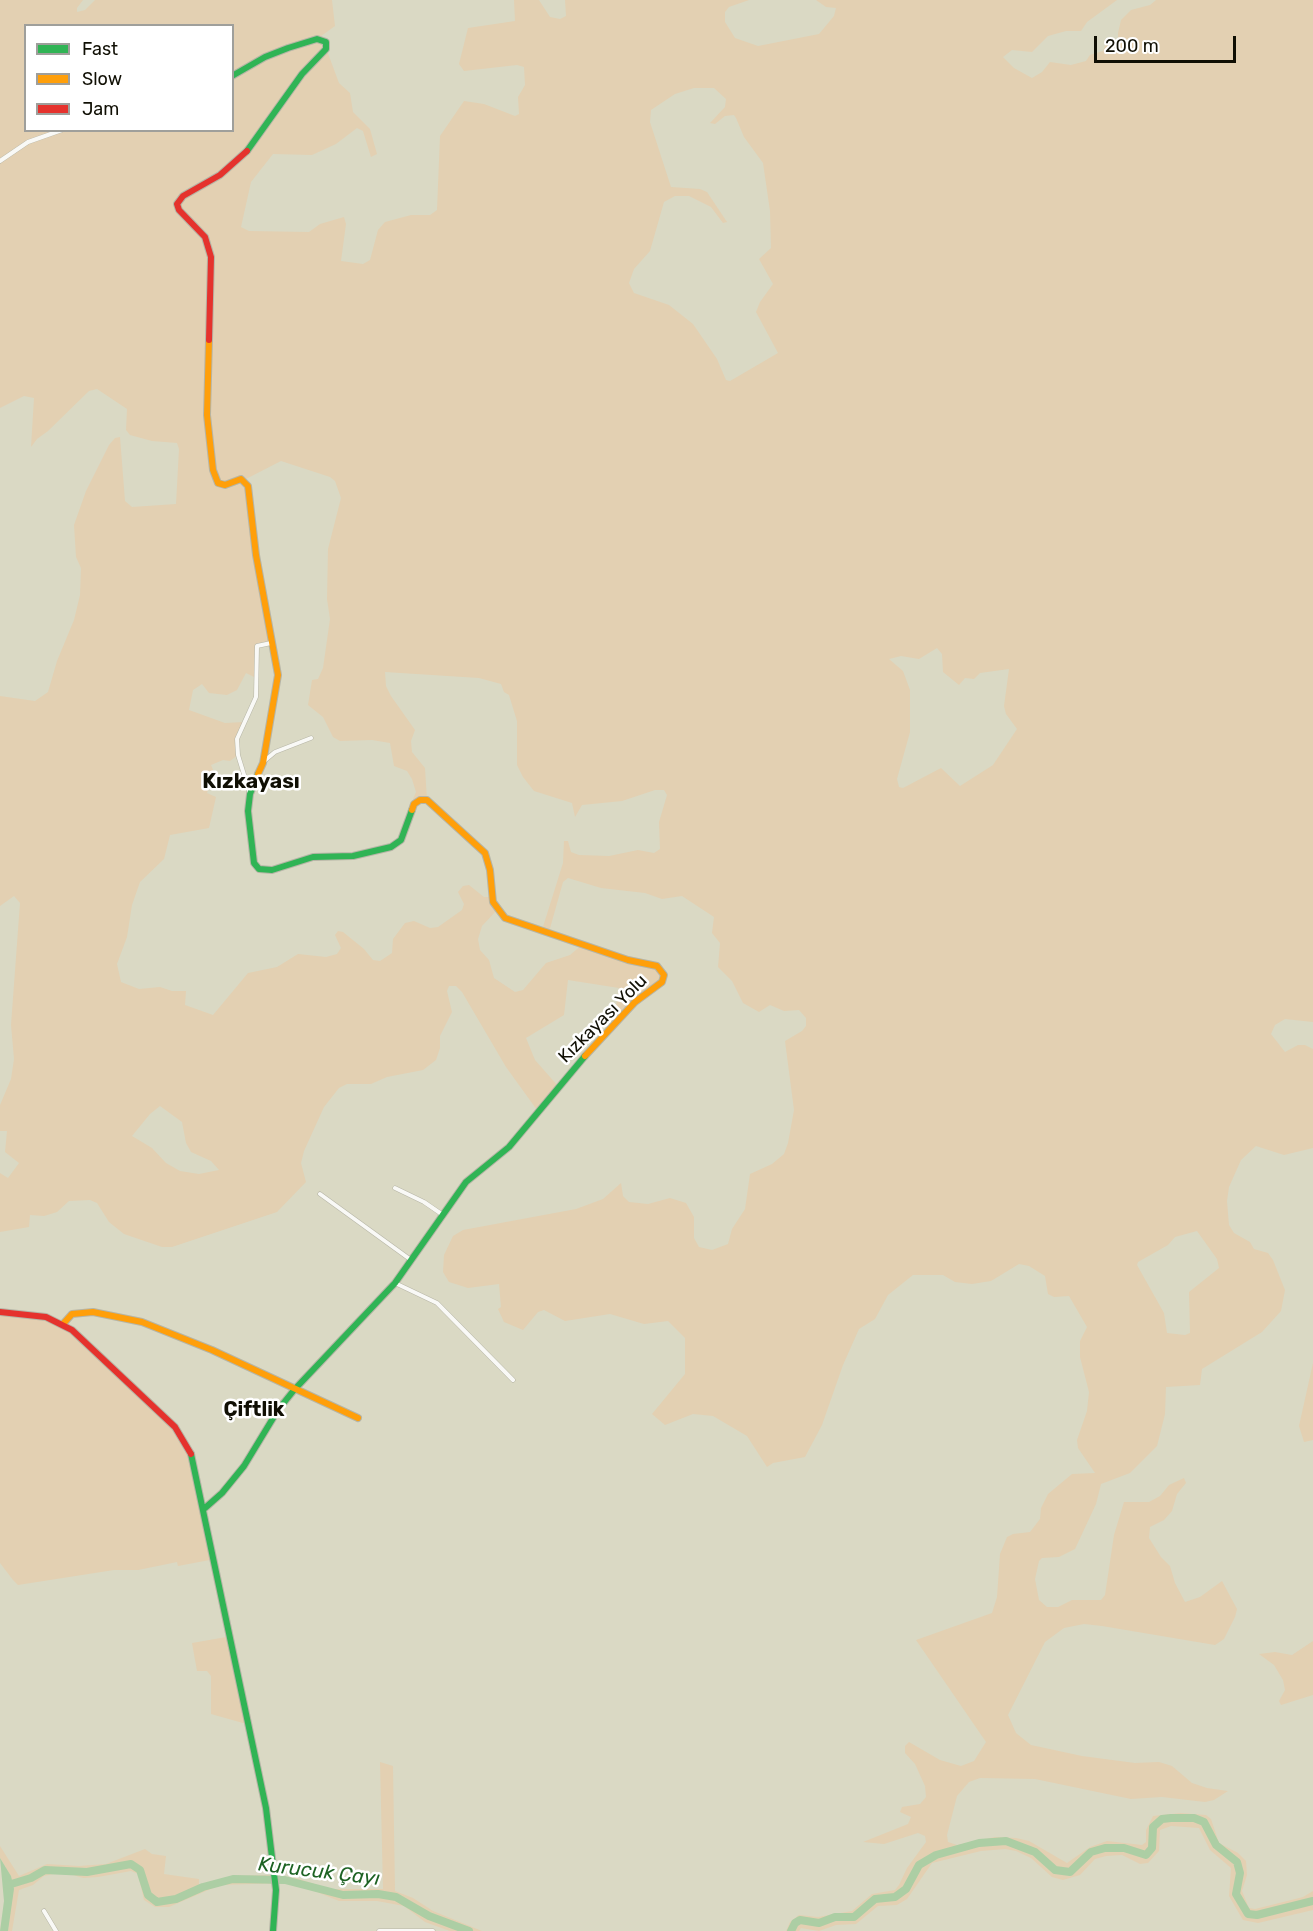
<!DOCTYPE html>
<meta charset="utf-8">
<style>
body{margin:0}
#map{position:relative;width:1313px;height:1931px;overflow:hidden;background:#dad9c4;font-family:Rubik,sans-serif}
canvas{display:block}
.legend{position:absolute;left:24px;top:24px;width:210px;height:108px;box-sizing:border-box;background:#fff;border:2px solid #9f9f9b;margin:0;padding:8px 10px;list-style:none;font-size:18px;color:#100f04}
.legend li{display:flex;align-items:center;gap:12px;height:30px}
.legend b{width:30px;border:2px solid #9f9f9b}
.scale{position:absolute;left:1094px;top:36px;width:142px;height:27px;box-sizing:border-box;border:3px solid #100f04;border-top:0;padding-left:8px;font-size:18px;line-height:21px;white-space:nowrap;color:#100f04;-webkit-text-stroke:4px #fff;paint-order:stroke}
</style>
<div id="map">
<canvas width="1313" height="1931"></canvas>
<ul class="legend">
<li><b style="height:8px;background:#30b455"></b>Fast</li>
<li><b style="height:8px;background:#ff9f0a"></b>Slow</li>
<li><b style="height:8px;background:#e5322d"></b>Jam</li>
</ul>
<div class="scale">200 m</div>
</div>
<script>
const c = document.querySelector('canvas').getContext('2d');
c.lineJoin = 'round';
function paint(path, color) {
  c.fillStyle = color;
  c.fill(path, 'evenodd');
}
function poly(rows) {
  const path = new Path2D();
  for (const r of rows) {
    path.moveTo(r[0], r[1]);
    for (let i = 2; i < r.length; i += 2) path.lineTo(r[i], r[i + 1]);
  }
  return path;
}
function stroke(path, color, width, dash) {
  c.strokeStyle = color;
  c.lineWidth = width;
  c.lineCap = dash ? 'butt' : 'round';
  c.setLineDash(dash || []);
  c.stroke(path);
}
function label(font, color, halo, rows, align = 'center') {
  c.font = font + ' Rubik,sans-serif';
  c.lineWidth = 5;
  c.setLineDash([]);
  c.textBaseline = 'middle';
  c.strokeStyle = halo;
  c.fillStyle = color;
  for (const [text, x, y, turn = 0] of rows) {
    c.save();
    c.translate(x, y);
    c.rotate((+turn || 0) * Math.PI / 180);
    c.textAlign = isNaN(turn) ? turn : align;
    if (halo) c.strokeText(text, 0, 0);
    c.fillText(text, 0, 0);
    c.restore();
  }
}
paint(poly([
 [0,0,83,0,77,8,77,12,85,10,95,0,332,0,335,26,317,39,323,40,339,83,350,93,353,112,370,129,377,154,371,157,363,131,357,128,336,144,312,155,273,154,251,182,241,227,249,231,309,232,320,224,344,217,346,224,341,261,363,264,370,260,378,230,385,222,411,215,430,215,437,210,440,136,464,101,484,104,515,116,519,114,518,97,525,85,524,67,517,65,464,71,459,64,468,28,515,21,514,0,539,0,550,17,560,19,566,16,565,0,749,0,729,7,725,12,725,22,735,38,758,46,819,34,834,16,836,8,826,7,816,0,1117,0,1087,22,1081,31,1066,31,1048,36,1032,52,1012,50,1003,57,1014,68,1032,78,1042,72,1050,62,1071,65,1086,61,1090,55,1103,51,1106,44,1118,52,1118,33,1121,20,1131,10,1150,5,1156,0,1313,0,1313,1022,1285,1019,1275,1025,1271,1034,1285,1052,1298,1045,1305,1045,1313,1049,1313,1148,1284,1155,1256,1146,1241,1160,1229,1187,1227,1201,1229,1225,1234,1233,1250,1242,1254,1249,1268,1253,1273,1260,1285,1290,1281,1311,1262,1332,1202,1369,1200,1385,1166,1387,1165,1414,1157,1446,1130,1473,1101,1484,1096,1504,1075,1549,1059,1557,1042,1558,1039,1561,1035,1579,1039,1600,1047,1607,1058,1607,1072,1600,1101,1600,1105,1595,1114,1535,1124,1502,1149,1502,1160,1496,1169,1485,1184,1478,1186,1483,1177,1494,1172,1511,1164,1520,1150,1527,1149,1538,1161,1557,1170,1566,1175,1583,1185,1602,1200,1597,1222,1581,1237,1609,1235,1617,1224,1639,1215,1645,1102,1626,1084,1624,1064,1628,1045,1642,1008,1715,1016,1733,1031,1745,1082,1756,1135,1763,1159,1762,1172,1766,1192,1783,1207,1788,1228,1791,1214,1800,1205,1802,1162,1797,1131,1799,1035,1779,980,1778,969,1782,957,1796,947,1835,948,1842,957,1845,995,1837,1016,1838,1029,1841,1067,1863,1090,1847,1107,1841,1142,1845,1146,1842,1146,1830,1153,1816,1181,1813,1206,1815,1211,1819,1219,1843,1238,1853,1246,1861,1247,1875,1242,1891,1249,1908,1255,1909,1303,1897,1313,1891,1313,1910,1258,1923,1243,1920,1229,1896,1231,1868,1210,1850,1199,1828,1171,1826,1160,1830,1159,1851,1148,1863,1140,1864,1122,1855,1106,1856,1095,1859,1080,1875,1063,1880,1052,1877,1031,1858,1016,1851,1005,1849,981,1851,932,1863,907,1899,897,1905,878,1906,856,1924,836,1925,819,1931,801,1928,799,1931,786,1931,790,1922,799,1915,818,1917,852,1911,872,1894,895,1890,899,1885,907,1868,926,1842,925,1836,918,1833,884,1844,863,1842,908,1824,911,1817,900,1812,902,1807,920,1804,926,1797,925,1786,915,1764,905,1753,905,1746,909,1742,940,1760,961,1766,974,1761,986,1742,916,1640,992,1613,997,1597,1000,1554,1007,1537,1013,1534,1030,1532,1040,1519,1041,1508,1048,1494,1072,1474,1095,1473,1078,1448,1077,1440,1087,1411,1089,1392,1080,1357,1080,1341,1087,1327,1069,1296,1054,1297,1048,1294,1045,1276,1029,1266,1019,1264,991,1281,972,1284,955,1282,943,1275,913,1275,888,1295,875,1319,859,1329,843,1365,822,1425,805,1457,773,1463,767,1467,747,1436,713,1416,693,1414,665,1425,652,1414,685,1374,685,1338,668,1321,644,1324,610,1314,565,1321,544,1310,538,1312,523,1330,504,1322,498,1309,501,1307,499,1284,468,1288,449,1282,443,1272,444,1255,453,1236,463,1230,576,1209,603,1199,621,1183,623,1196,629,1202,648,1204,670,1198,686,1203,694,1217,694,1238,699,1247,712,1250,728,1244,732,1229,745,1209,750,1174,772,1164,784,1154,788,1143,794,1110,785,1041,802,1031,806,1026,806,1018,799,1010,784,1011,770,1005,759,1012,743,1003,732,981,718,967,720,943,712,933,714,917,682,896,662,899,645,893,601,888,568,878,563,882,549,932,542,930,563,863,564,841,568,841,571,852,579,855,609,856,638,850,654,853,660,849,659,822,667,795,664,790,655,790,622,801,582,805,575,817,572,803,534,791,523,777,517,765,517,721,509,695,504,692,501,684,479,678,385,672,386,686,391,696,415,730,411,741,412,752,425,768,427,800,414,804,413,799,416,792,412,779,407,771,394,766,390,743,372,740,340,741,333,737,323,717,308,705,312,680,318,679,323,668,330,619,327,599,328,549,341,498,335,481,330,477,281,461,244,480,271,643,258,645,258,679,246,673,237,690,227,695,209,693,202,684,193,690,189,710,225,723,244,722,239,733,238,755,230,761,223,760,211,765,214,772,207,793,216,797,209,828,170,835,164,859,140,882,132,905,127,937,117,964,121,982,139,989,160,987,172,991,186,991,185,1005,213,1015,248,973,277,967,298,954,326,957,337,954,341,948,335,935,338,931,343,932,364,949,373,960,380,961,392,953,393,939,405,923,414,921,430,928,438,927,462,910,464,904,458,892,463,886,469,885,484,897,493,897,497,910,482,926,478,939,480,950,489,960,494,978,515,992,523,990,546,963,570,955,584,943,628,960,657,966,663,979,613,1024,619,988,568,980,564,1015,526,1038,535,1060,558,1086,537,1110,506,1067,462,992,456,986,449,986,447,991,452,1012,440,1036,440,1048,436,1060,423,1070,387,1077,371,1084,347,1084,339,1088,324,1107,304,1151,301,1163,306,1182,277,1212,172,1247,162,1247,124,1234,109,1222,97,1203,90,1200,69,1201,57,1212,44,1216,30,1215,29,1227,0,1232,0,1173,8,1178,19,1163,5,1152,7,1131,0,1131,0,1105,11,1079,14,1059,11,1025,20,903,14,896,0,906,0,696,35,701,48,692,57,661,74,620,80,595,81,568,76,557,74,525,86,491,109,445,115,438,120,437,125,501,132,507,176,504,179,449,177,443,152,441,130,435,126,430,127,409,97,389,89,391,48,431,37,439,31,447,34,398,24,396,0,408],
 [26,26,232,26,232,130,26,130],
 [694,88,714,88,726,99,725,107,710,123,715,124,725,116,734,115,736,118,744,137,763,163,770,211,771,248,759,259,773,284,760,302,756,312,778,353,730,381,726,380,717,359,693,324,669,305,634,293,629,283,634,269,650,251,664,202,675,196,689,196,711,207,723,223,727,222,707,192,700,189,671,187,650,122,651,110,675,94],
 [937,648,942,654,943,672,959,685,965,678,974,679,980,673,1009,669,1004,706,1006,714,1017,729,993,765,960,786,941,768,903,788,899,787,897,779,910,732,910,690,903,671,889,659,901,656,919,659],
 [160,1106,182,1122,186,1143,191,1152,211,1161,219,1170,199,1174,180,1171,166,1163,152,1148,132,1136,150,1114],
 [1197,1231,1217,1259,1219,1268,1189,1292,1190,1333,1185,1335,1167,1333,1164,1313,1137,1265,1138,1262,1168,1245,1175,1237],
 [0,1312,33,1315,63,1324,166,1419,192,1455,215,1559,178,1566,177,1562,138,1570,114,1570,18,1585,13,1580,0,1563],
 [1313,1363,1313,1440,1304,1442,1299,1426],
 [232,1636,250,1725,211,1714,211,1676,207,1671,197,1671,192,1643],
 [1313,1641,1313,1695,1281,1705,1279,1701,1285,1690,1283,1680,1274,1665,1259,1654,1275,1652,1292,1655],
 [380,1762,393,1766,395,1891,413,1898,433,1911,482,1931,450,1931,425,1922,404,1906,377,1901,339,1901,312,1890,285,1883,220,1885,169,1907,155,1907,144,1900,138,1874,131,1871,98,1877,83,1878,63,1872,44,1876,33,1885,19,1890,12,1931,8,1931,12,1896,11,1876,0,1858,0,1846,19,1876,47,1864,79,1866,106,1864,145,1849,152,1854,166,1856,164,1874,199,1879,199,1885,233,1876,267,1875,296,1878,330,1889,383,1889]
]), '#e3d0b2');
paint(poly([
 [0,1858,11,1876,14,1889,8,1931,0,1931,4,1901]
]), '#accea4');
stroke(poly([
 [8,1885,31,1878,45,1870,87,1872,131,1864,140,1870,148,1895,157,1902,176,1899,203,1887,233,1879,285,1880,343,1895,378,1894,396,1897,429,1916,469,1931],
 [791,1931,795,1923,800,1920,819,1923,835,1917,854,1917,875,1899,895,1897,906,1889,919,1865,936,1855,979,1843,1006,1841,1035,1852,1055,1870,1070,1872,1091,1852,1105,1848,1124,1848,1146,1855,1152,1848,1153,1827,1162,1819,1171,1818,1194,1818,1204,1822,1216,1845,1237,1862,1240,1873,1236,1894,1248,1914,1257,1915,1313,1901]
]), '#accea4', 8);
const street = poly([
 [0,161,28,142,62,130],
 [263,762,275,752,311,738],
 [250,794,238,755,237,739,256,697,257,646,271,643],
 [395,1188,424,1202,443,1215],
 [320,1194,411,1260],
 [395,1283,437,1303,513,1380],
 [44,1911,56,1931],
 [379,1931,433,1931]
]);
const fast = poly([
 [232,76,265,57,288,48,317,39,326,42,326,49,302,74,247,151],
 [258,774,250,794,248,811,254,863,259,869,272,870,313,857,353,856,391,847,401,840,412,810],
 [191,1454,266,1808,276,1890,273,1931],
 [205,1508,222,1493,244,1466,278,1410,294,1390,395,1283,466,1182,509,1147,585,1056]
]);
const slow = poly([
 [209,340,207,415,213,470,218,483,225,485,241,479,248,486,256,555,278,675,263,763,258,774],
 [412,810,414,804,420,800,427,800,485,853,490,870,493,902,505,918,628,960,657,966,664,975,662,982,635,1002,585,1056],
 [63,1324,72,1314,93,1312,142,1322,212,1350,358,1418]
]);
const jam = poly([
 [209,340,211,257,205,237,179,210,177,204,183,196,220,175,247,151],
 [0,1312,46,1317,72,1330,175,1427,191,1454]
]);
stroke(street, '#b6b5a6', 5);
stroke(fast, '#b6b5a6', 8);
stroke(slow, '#b6b5a6', 8);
stroke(jam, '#b6b5a6', 8);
stroke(street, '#f9f9f6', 4);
stroke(fast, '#30b455', 6);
stroke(slow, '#ff9f0a', 6);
stroke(jam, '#e5322d', 6);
label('18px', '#100f04', '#fff', [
 ["Kızkayası Yolu",603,1019,-45]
]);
label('bold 20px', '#100f04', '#fff', [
 ["Çiftlik",254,1410]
]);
label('italic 20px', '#1d6223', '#fff', [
 ["Kurucuk Çayı",319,1872,7]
]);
label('bold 21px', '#100f04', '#fff', [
 ["Kızkayası",251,782]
]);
</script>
